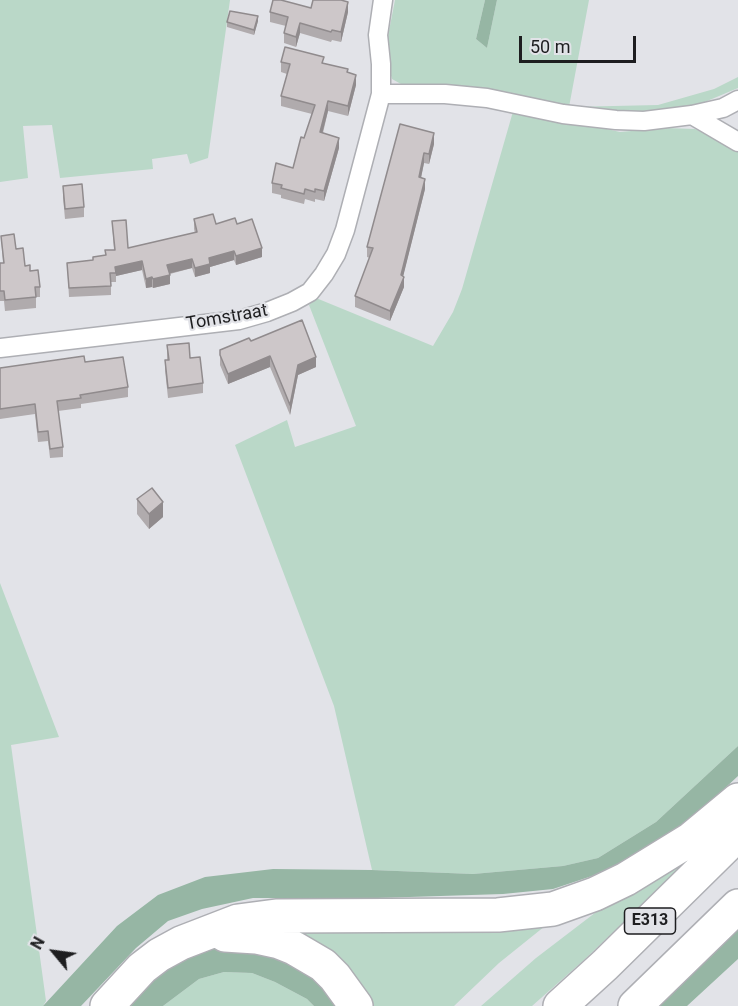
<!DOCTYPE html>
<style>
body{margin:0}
#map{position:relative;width:738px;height:1006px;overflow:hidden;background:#e2e3e8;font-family:Roboto,sans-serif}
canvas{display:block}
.north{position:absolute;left:24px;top:922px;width:60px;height:60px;-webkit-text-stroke:4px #e2e3e8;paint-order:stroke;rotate:299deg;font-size:16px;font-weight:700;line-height:24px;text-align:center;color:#1e1e20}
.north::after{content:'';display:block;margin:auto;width:21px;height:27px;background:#1e1e20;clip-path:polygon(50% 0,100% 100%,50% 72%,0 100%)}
.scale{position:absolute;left:519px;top:36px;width:117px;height:27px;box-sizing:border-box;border:3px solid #1e1e20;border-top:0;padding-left:8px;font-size:18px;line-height:21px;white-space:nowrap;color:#1e1e20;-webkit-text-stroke:4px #e2e3e8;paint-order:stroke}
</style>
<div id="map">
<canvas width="738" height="1006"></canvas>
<div class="north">N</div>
<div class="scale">50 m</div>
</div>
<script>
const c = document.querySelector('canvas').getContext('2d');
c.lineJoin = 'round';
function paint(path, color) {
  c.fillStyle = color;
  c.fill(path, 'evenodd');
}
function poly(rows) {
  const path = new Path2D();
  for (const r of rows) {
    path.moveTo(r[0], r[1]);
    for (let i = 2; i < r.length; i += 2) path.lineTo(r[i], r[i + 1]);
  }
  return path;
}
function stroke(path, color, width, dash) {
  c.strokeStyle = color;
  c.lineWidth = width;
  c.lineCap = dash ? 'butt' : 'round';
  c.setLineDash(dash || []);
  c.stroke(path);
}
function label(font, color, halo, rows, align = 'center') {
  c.font = font + ' Roboto,sans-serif';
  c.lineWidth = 4.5;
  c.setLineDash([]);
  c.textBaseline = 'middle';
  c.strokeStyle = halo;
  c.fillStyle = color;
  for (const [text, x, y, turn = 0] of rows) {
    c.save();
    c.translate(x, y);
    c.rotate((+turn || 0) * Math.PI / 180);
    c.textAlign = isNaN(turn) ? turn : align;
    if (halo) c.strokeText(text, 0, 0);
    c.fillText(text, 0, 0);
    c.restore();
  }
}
paint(poly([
 [0,0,230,0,208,158,190,164,187,154,152,159,153,169,60,178,52,125,23,126,28,178,0,182],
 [395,0,485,0,476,39,487,48,497,0,589,0,569,107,658,105,714,89,738,77,738,88,700,104,669,112,635,115,569,107,518,95,455,86,401,84,392,79,389,69,388,36],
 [514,108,620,132,665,128,695,129,738,149,738,746,656,822,598,858,563,866,473,874,372,870,334,706,235,445,287,420,295,447,356,426,309,305,316,298,433,346,453,312,462,289],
 [0,583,59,737,11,745,46,1001,43,1006,0,1006],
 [730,821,584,960,532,1006,481,1006,536,958,604,906],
 [560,914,499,963,454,1006,366,1006,265,924],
 [224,972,252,973,275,982,307,999,314,1006,163,1006,199,979]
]), '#bad8c8');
paint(poly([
 [485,0,497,0,487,48,476,39],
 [738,746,738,776,723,790,682,825,629,859,592,876,553,889,503,894,378,898,253,898,202,909,168,921,136,948,81,1006,43,1006,117,926,158,895,205,877,273,869,372,870,473,874,563,866,598,858,656,822],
 [738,925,738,959,687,1006,650,1006],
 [227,944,294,960,341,1006,314,1006,307,999,275,982,252,973,224,972,199,979,163,1006,128,1006,155,976,201,950]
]), '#96b6a4');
const minor = poly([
 [381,94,445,94,487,98,563,114,616,120,644,121,692,115,723,108,738,100],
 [692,115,738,142],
 [0,348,239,320,267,312,292,302,310,292,324,274,336,254,345,230,381,94,381,64,378,35,383,0]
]);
const motorway = poly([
 [225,935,256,937,279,942,294,948,323,965,335,977,356,1006],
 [107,1006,142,968,159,955,181,943,238,921,276,916,498,915,553,909,595,894,626,879,691,839,738,800],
 [560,1006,605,965,738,834],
 [635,1006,738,906]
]);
stroke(minor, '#aeafb4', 21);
stroke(motorway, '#aeafb4', 36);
stroke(minor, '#fff', 18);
stroke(motorway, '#fff', 33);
paint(poly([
 [311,8,348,12,341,42,332,40,331,42,300,33,296,47,284,43,284,33,286,26,270,22,270,12],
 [258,21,254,35,227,27,227,22],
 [281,62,324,63,348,72,356,85,348,116,328,111,323,133,339,148,324,201,315,199,315,202,305,199,304,204,281,198,281,195,272,193,272,183,293,168,304,138,312,114,281,106,281,96,287,74,281,72],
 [400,124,434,144,429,164,424,163,421,178,425,189,403,276,404,287,390,321,355,307,355,296,370,258,367,257,367,247],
 [63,186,84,207,84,217,65,219,63,197],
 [194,219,216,224,237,224,262,257,236,265,234,260,210,267,210,273,195,277,192,268,170,274,170,284,153,288,152,287,146,288,142,270,116,276,116,282,111,282,111,295,69,297,67,263,93,260,105,255,105,250,114,250,112,221,128,248,195,233,194,229],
 [1,236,16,249,25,266,30,271,40,287,40,297,36,297,36,308,5,311,4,301,0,301,0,263,3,263],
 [251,341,316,367,298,375,290,415,270,367,228,384,220,365,220,350],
 [167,345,190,358,203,383,203,393,168,398,165,370,165,360,167,360],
 [85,362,128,387,128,397,81,404,81,408,58,411,63,447,63,457,50,458,48,441,38,442,35,414,0,419,0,368],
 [137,499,163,517,149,529,137,514]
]), '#b0abad');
paint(poly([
 [348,2,348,12,341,42,341,32],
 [258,16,258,21,254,35,254,30],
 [300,23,300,33,296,47,296,37],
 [356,75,356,85,348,116,348,106],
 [328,101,328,111,320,142,320,132],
 [434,133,434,144,429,164,429,154],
 [339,138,339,148,324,201,324,191],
 [424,153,424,163,419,187,419,177],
 [425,179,425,189,401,285,401,275],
 [262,248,262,257,236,265,236,256],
 [234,251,234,260,210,267,210,273,195,277,195,268,209,258],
 [192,259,192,268,167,274,167,265],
 [142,261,142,270,116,276,115,267],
 [170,275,170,284,153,288,153,279],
 [152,277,152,287,146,288,146,279],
 [404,277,404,287,390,321,390,311],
 [270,356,270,367,228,384,228,374],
 [316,357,316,367,298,375,290,415,290,405,298,365],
 [163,502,163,517,149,529,149,514]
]), '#908b8d');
const building = poly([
 [273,0,281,0,311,8,313,0,341,0,348,2,341,32,332,30,331,32,300,23,296,37,284,33,288,17,270,12,273,0],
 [230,11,258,16,254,30,227,22,230,11],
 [285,47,324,57,322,63,348,69,347,72,356,75,348,106,328,101,320,132,339,138,324,191,315,189,315,192,305,189,304,194,281,188,282,185,272,183,276,163,293,168,301,137,304,138,315,105,281,96,290,64,281,62,285,47],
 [400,124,434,133,429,154,424,153,419,177,425,179,401,275,404,277,390,311,355,296,373,248,367,247,400,124],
 [82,184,84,207,65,209,63,186,82,184],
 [213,214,216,224,235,218,237,224,252,219,262,248,236,256,234,251,209,258,210,264,195,268,192,259,167,265,170,275,153,279,152,277,146,279,142,261,115,267,116,273,110,273,111,286,69,288,67,263,93,260,93,257,106,255,105,250,115,250,112,221,126,220,128,248,197,232,194,219,213,214],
 [14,234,16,249,23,248,25,266,30,265,30,271,38,270,40,287,35,287,36,297,5,300,4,291,0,291,0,263,4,263,1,236,14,234],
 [302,320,316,357,298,365,290,405,270,356,228,374,220,355,220,350,249,338,251,341,302,320],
 [189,343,190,358,200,357,203,383,168,388,165,360,169,360,167,345,189,343],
 [84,356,85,362,123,357,128,387,80,395,81,398,57,401,63,447,50,449,48,431,38,432,35,404,0,409,0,368,84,356],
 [152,488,163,502,149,514,137,499,152,488]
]);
paint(building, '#cdc7c9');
stroke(building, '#908b8d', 1.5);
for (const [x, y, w] of [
 [650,921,51]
]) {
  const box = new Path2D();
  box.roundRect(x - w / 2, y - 13, w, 26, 4.5);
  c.fillStyle = '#e2e3e8';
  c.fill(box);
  stroke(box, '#1e1e20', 1.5);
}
label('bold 16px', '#1e1e20', null, [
 ["E313",650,921]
]);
label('18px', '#1e1e20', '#e2e3e8', [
 ["Tomstraat",227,318,-10]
]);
</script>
